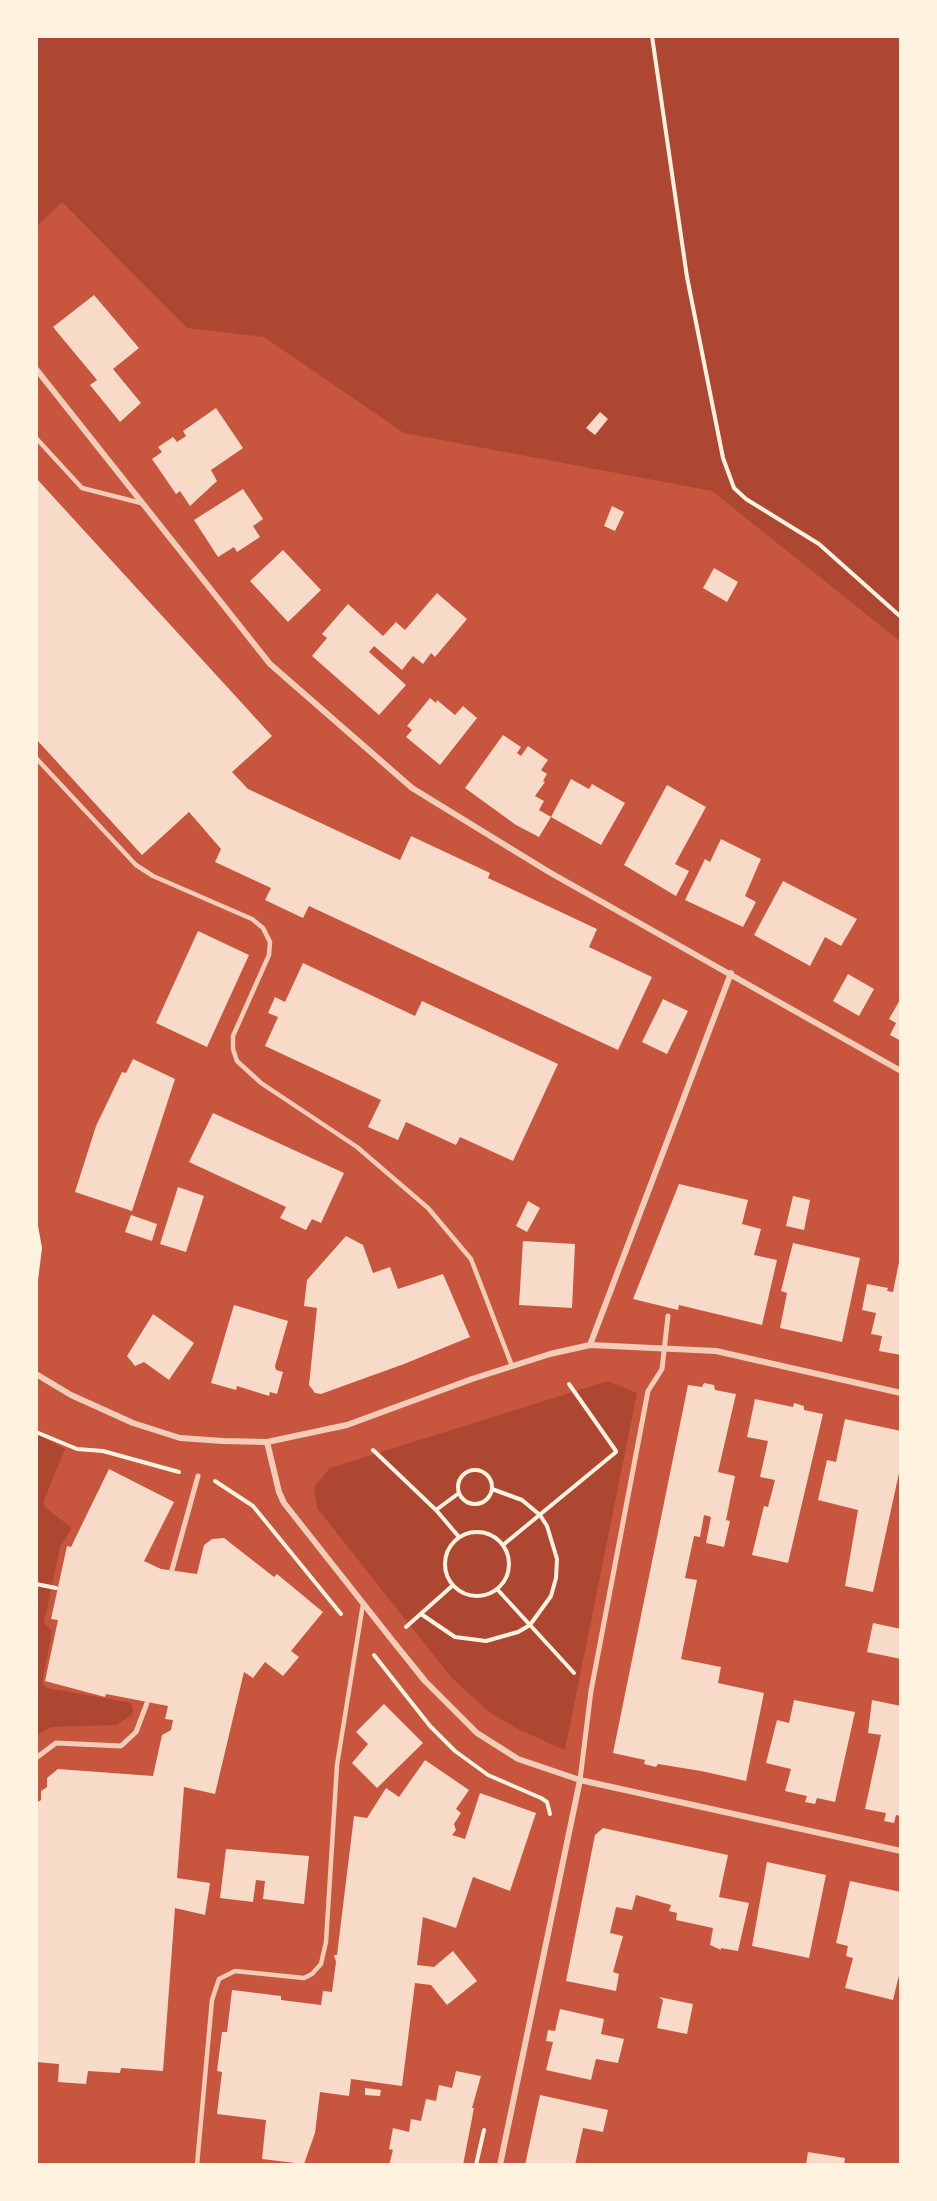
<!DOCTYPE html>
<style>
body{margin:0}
#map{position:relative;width:937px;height:2201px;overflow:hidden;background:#c8553d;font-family:Georgia,serif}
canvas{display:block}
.frame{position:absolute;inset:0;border:38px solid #fff3e0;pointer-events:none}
</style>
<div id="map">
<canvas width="937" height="2201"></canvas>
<div class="frame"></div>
</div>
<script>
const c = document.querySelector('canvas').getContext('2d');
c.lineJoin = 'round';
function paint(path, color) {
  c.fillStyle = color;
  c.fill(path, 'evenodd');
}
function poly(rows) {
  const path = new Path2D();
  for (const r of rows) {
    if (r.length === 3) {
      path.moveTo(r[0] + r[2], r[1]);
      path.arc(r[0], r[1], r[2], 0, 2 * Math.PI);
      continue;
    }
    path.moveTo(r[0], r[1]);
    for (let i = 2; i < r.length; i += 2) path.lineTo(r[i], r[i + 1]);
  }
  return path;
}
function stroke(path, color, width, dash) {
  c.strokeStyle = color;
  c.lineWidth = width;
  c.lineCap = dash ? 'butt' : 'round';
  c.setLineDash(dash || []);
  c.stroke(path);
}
paint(poly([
 [36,36,901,36,901,642,712,491,404,433,264,337,187,328,62,202,36,227],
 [608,1381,637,1393,565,1750,520,1730,489,1712,451,1677,317,1508,314,1487,330,1468],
 [36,1434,65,1449,43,1503,46,1508,72,1528,60,1547,44,1623,52,1631,42,1683,47,1688,131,1703,133,1709,132,1715,116,1725,51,1727,36,1736]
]), '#ae4732');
paint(poly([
 [94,295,139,348,113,369,141,403,120,422,90,385,97,380,53,327],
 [216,408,243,448,211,470,217,481,190,506,180,491,176,494,152,459,162,452,158,447,173,437,177,442,186,436,183,431],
 [600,412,608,419,595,435,586,428],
 [36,478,272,736,232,772,248,789,400,860,411,836,458,858,490,873,488,878,597,929,589,947,652,977,618,1050,309,906,303,918,265,900,271,888,215,862,221,849,189,812,142,855,36,739],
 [243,489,263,519,253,526,260,537,237,552,234,547,218,557,194,520],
 [612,506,624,512,615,531,604,526],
 [283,550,321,590,288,622,250,581],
 [714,568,738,582,727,602,703,588],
 [437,593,467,619,435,657,431,653,423,664,413,656,402,670,374,646,369,652,406,685,379,715,312,656,327,638,322,634,348,604,383,636,396,622,405,630],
 [430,698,436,703,437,700,455,715,463,706,477,718,440,765,406,737,412,730,407,726],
 [503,735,521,747,517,753,521,756,528,746,548,760,541,770,547,774,543,781,545,782,535,796,544,801,539,810,551,817,571,779,589,789,592,784,625,803,601,845,551,817,539,837,516,825,465,788],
 [667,785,706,807,675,864,689,871,676,896,624,865],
 [721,839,761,859,745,896,756,902,743,927,685,900,705,859,710,862],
 [783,881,857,919,841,946,825,937,810,966,754,935],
 [198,931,249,955,207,1047,156,1023],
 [303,963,415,1016,422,1001,558,1064,513,1161,460,1137,456,1145,406,1122,398,1140,368,1127,381,1100,265,1046,278,1017,268,1013,275,997,285,1002],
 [848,974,874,989,859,1016,833,1001],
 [901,998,901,1041,890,1035,896,1023,889,1019],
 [663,999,688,1011,667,1054,642,1042],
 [133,1059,175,1079,132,1211,75,1192,96,1126,122,1072,126,1073],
 [213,1113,344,1173,321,1223,312,1219,306,1230,280,1218,286,1207,189,1162],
 [679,1184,748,1200,742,1224,761,1229,754,1255,777,1260,762,1325,679,1305,678,1310,633,1299],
 [178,1187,204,1196,186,1252,160,1244],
 [793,1196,810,1200,804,1230,786,1226],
 [528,1201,540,1208,527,1232,516,1226],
 [131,1215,157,1224,152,1241,125,1232],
 [346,1236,363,1245,373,1273,390,1267,398,1289,443,1274,470,1337,404,1364,321,1394,315,1393,309,1385,317,1308,304,1306,307,1280],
 [523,1241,575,1244,572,1308,519,1305],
 [793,1243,860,1258,842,1342,780,1328,787,1293,781,1291],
 [900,1257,901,1257,901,1355,879,1351,882,1336,871,1334,876,1313,862,1310,867,1284,888,1288,887,1291,893,1292],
 [234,1305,288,1321,275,1366,276,1370,283,1372,277,1394,270,1392,269,1396,237,1386,236,1390,211,1383],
 [153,1314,194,1343,169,1380,144,1362,135,1366,127,1356],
 [704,1383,714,1385,715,1390,736,1394,718,1472,735,1476,726,1520,730,1521,724,1547,706,1543,711,1517,704,1515,700,1537,694,1536,685,1578,697,1580,681,1659,721,1667,718,1683,764,1693,746,1781,701,1771,658,1764,656,1767,644,1764,645,1760,613,1753,688,1385,702,1387],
 [755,1399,793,1407,794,1403,804,1406,804,1410,823,1414,788,1563,752,1555,764,1506,768,1507,775,1480,760,1477,768,1441,747,1437],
 [845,1419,901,1431,901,1464,873,1592,845,1586,858,1510,818,1500,827,1460,836,1462],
 [109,1469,174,1502,144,1561,161,1569,197,1574,204,1545,212,1539,224,1538,274,1577,277,1574,323,1612,291,1651,299,1657,283,1676,265,1662,253,1678,244,1672,215,1794,184,1787,177,1878,210,1883,205,1915,175,1908,163,2071,121,2068,120,2073,88,2071,86,2084,58,2082,59,2064,36,2062,36,1803,41,1800,41,1791,47,1787,47,1778,58,1769,153,1776,162,1735,171,1730,173,1720,165,1719,168,1706,106,1694,105,1697,45,1681,58,1620,51,1619,67,1546,71,1547],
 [873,1623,901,1629,901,1659,867,1652],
 [794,1700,855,1712,835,1802,817,1798,815,1804,805,1802,807,1796,785,1791,791,1769,766,1763,777,1720,789,1723],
 [872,1700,901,1706,901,1816,896,1815,894,1823,884,1821,886,1813,865,1809,881,1735,868,1733],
 [384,1704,423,1743,377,1788,352,1763,368,1744,356,1732],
 [425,1760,469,1790,456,1809,461,1813,454,1824,456,1830,452,1835,465,1839,480,1793,536,1813,510,1891,473,1877,456,1928,423,1917,417,1965,434,1967,453,1951,477,1981,447,2005,431,1985,415,1983,402,2086,351,2079,349,2096,320,2092,315,2133,304,2164,262,2159,266,2120,217,2114,222,2072,217,2071,222,2032,227,2032,232,1990,281,1996,281,2000,321,2005,323,1991,332,1992,336,1962,334,1955,337,1955,354,1816,367,1818,386,1788,399,1797],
 [603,1828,728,1855,719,1897,749,1903,738,1951,721,1948,721,1950,710,1945,713,1928,676,1920,677,1913,669,1911,671,1905,636,1895,632,1910,616,1907,610,1933,623,1936,613,1972,619,1974,616,1991,566,1981,595,1835],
 [226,1849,309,1856,304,1904,263,1899,265,1881,256,1880,253,1902,220,1898],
 [767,1862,826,1875,809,1958,752,1946],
 [850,1881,901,1892,901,1967,893,2000,845,1988,853,1958,846,1956,848,1946,836,1943],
 [659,1997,693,2004,687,2034,657,2028,663,2000],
 [560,2009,604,2019,601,2034,624,2039,618,2063,596,2059,591,2080,546,2070,553,2042,546,2041,548,2030,555,2031],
 [456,2071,481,2076,472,2108,474,2108,463,2165,389,2165,393,2150,389,2149,393,2128,409,2132,411,2119,421,2121,426,2099,436,2101,439,2085,452,2088],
 [365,2088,381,2090,380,2096,365,2095],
 [540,2095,608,2110,603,2132,583,2128,575,2165,525,2165],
 [808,2152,845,2158,844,2165,806,2165]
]), '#f7dbc8');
stroke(poly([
 [652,36,687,277,723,458,734,488,746,499,819,544,901,617],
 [36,1226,40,1248,36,1280],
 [569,1384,616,1451],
 [36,1432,77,1449,103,1451,179,1472],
 [373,1450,436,1510,459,1537],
 [475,1487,17],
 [215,1481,253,1506,341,1614],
 [436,1510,459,1493],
 [477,1564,32],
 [503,1545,616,1452],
 [36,1584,56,1588],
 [497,1589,574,1673],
 [421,1614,455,1637,486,1641,518,1632,530,1625,551,1596,556,1578,557,1559,547,1526,540,1515,522,1500,492,1489],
 [406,1627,452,1586],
 [374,1655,430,1726,455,1751,488,1775,541,1798,547,1802,550,1814],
 [476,2165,484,2130]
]), '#fff3e0', 4);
stroke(poly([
 [36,438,82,488,141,503],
 [36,758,136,865,153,876,252,919,263,928,270,942,269,955,233,1036,233,1049,237,1061,261,1083,357,1147,428,1208,471,1259,512,1366],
 [197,2165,212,2000,219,1979,235,1971,304,1978,312,1974,321,1964,326,1942,337,1765,363,1604]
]), '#f1ccb7', 4.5);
stroke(poly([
 [172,1570,198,1476],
 [36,1758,56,1743,121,1746,136,1732,147,1703],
 [580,1780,591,1691,648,1391,662,1369,668,1316]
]), '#f1ccb7', 5);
stroke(poly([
 [36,369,270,664,412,788,549,872,901,1071],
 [590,1345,731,973],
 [36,1374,71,1395,133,1423,180,1438,223,1441,267,1442,347,1425,472,1379,550,1354,590,1345,716,1351,901,1393],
 [267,1442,279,1492,284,1503,392,1640,425,1681,477,1733,518,1759,580,1780,901,1851],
 [500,2165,580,1780]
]), '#f1ccb7', 6);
</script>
